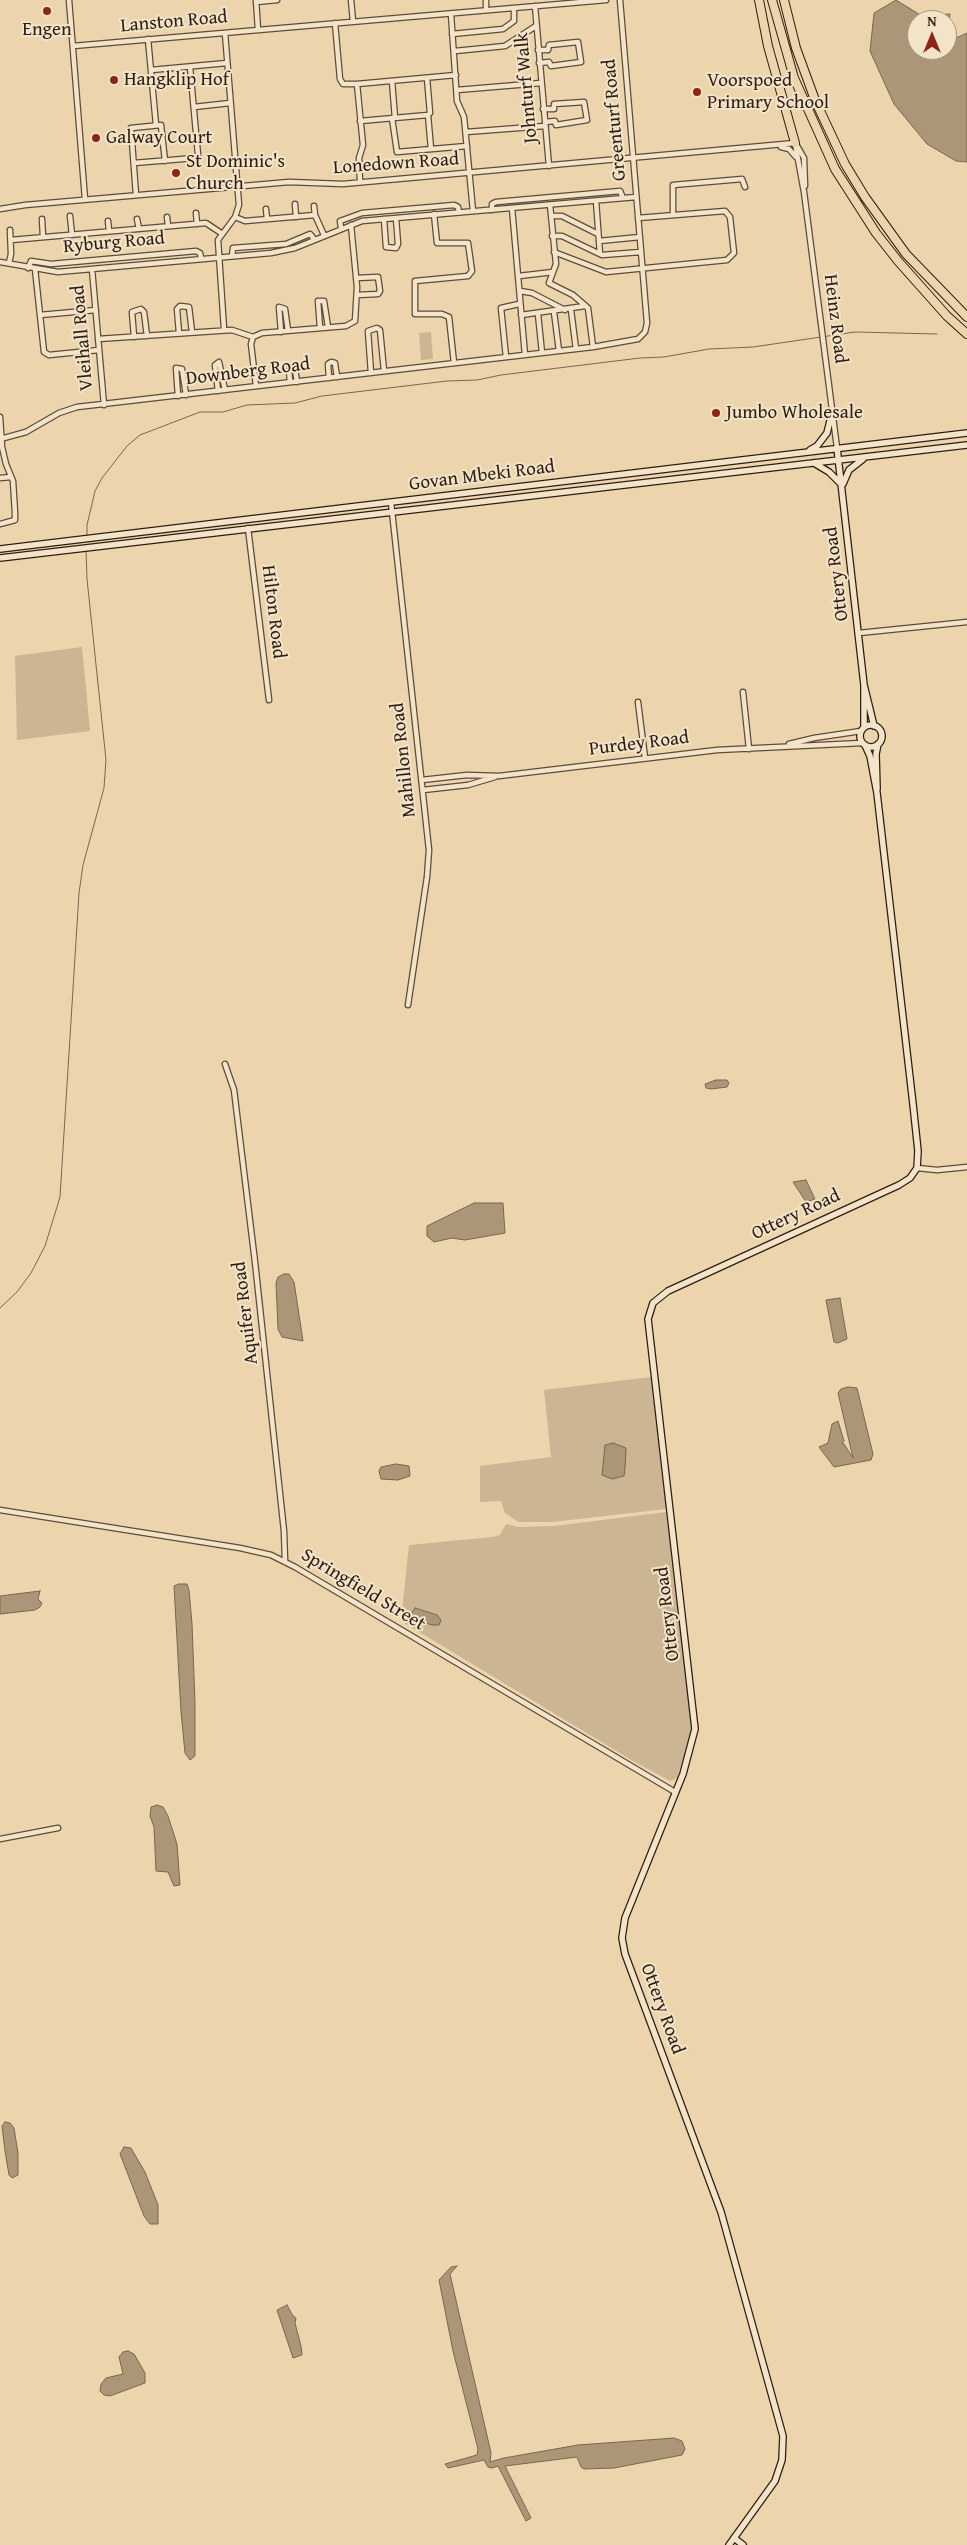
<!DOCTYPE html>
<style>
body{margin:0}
#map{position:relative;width:967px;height:2545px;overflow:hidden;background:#ecd4ac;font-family:"Gentium Book Plus",serif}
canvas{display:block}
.north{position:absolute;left:907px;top:10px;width:50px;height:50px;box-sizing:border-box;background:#f3e3c9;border:1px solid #a49480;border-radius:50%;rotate:0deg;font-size:14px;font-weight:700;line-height:20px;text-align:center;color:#2d1e12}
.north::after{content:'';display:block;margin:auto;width:18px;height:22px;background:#8f2418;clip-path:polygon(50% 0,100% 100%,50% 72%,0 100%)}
</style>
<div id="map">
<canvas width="967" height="2545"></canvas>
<div class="north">N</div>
</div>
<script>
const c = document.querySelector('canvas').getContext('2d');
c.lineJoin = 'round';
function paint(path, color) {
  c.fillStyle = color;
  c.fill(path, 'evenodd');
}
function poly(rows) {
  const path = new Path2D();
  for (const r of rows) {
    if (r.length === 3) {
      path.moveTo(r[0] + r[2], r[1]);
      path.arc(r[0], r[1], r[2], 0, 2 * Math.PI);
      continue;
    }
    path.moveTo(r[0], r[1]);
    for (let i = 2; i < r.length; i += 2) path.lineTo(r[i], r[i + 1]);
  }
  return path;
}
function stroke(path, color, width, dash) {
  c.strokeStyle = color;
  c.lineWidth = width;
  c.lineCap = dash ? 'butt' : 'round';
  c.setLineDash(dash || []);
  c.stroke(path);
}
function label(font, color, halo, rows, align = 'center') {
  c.font = font + ' "Gentium Book Plus",serif';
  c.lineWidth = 4;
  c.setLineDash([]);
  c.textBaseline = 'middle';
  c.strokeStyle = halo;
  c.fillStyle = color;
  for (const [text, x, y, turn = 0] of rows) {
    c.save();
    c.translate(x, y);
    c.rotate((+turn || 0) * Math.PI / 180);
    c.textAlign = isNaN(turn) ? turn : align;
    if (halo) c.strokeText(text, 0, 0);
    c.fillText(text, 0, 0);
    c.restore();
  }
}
paint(poly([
 [431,332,433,359,421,360,419,333],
 [82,647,90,731,17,740,15,656],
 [651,1377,666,1509,553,1522,518,1522,505,1513,501,1501,480,1502,480,1466,551,1457,544,1390],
 [666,1512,692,1714,692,1732,688,1746,677,1778,670,1781,633,1761,401,1621,409,1545,492,1537,500,1535,506,1524,519,1527,554,1526]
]), '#ccb592');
const water = poly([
 [896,0,922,16,950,14,947,42,967,33,967,162,956,161,927,144,894,104,870,51,874,13,896,0],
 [917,20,947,20,947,50,917,50,917,20],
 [716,1080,727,1080,729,1083,727,1087,711,1089,706,1088,705,1084,716,1080],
 [806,1180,815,1199,806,1202,793,1182,806,1180],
 [474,1203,503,1203,505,1233,465,1240,452,1238,434,1242,427,1236,427,1226,474,1203],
 [284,1274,289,1274,294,1282,303,1341,282,1337,278,1329,276,1283,278,1277,284,1274],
 [840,1298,847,1339,838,1343,834,1342,826,1300,840,1298],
 [848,1387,857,1388,873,1454,871,1460,834,1467,819,1447,828,1443,832,1424,838,1421,844,1441,842,1444,844,1444,853,1458,838,1393,841,1389,848,1387],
 [613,1443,626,1448,625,1468,624,1476,612,1479,602,1475,605,1445,613,1443],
 [396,1464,409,1466,410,1476,398,1480,381,1479,379,1471,381,1467,396,1464],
 [179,1584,187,1584,189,1590,192,1624,195,1702,195,1756,190,1760,185,1753,181,1712,174,1586,179,1584],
 [40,1591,38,1599,42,1603,40,1607,35,1610,0,1614,0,1596,40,1591],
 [415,1608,437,1615,441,1620,439,1625,432,1625,414,1619,410,1615,415,1608],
 [157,1805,163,1807,168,1816,177,1844,180,1885,174,1886,168,1872,156,1871,154,1827,150,1816,151,1807,157,1805],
 [5,2122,10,2123,14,2128,18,2153,18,2175,12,2178,9,2175,5,2151,2,2126,5,2122],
 [124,2147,131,2148,145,2172,158,2205,158,2224,150,2224,144,2216,120,2154,124,2147],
 [457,2266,450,2274,491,2453,490,2462,504,2458,578,2445,674,2438,682,2441,685,2449,682,2455,614,2468,584,2469,581,2467,577,2457,505,2466,531,2518,526,2521,498,2466,492,2468,488,2467,484,2460,448,2468,445,2464,477,2455,478,2449,453,2351,439,2280,451,2267,457,2266],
 [287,2305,293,2316,296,2318,295,2323,301,2346,302,2355,293,2358,277,2310,287,2305],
 [128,2351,134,2354,145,2373,145,2383,110,2396,104,2395,100,2391,101,2384,106,2378,123,2374,119,2357,123,2352,128,2351]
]);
paint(water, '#ab9678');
stroke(water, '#79664f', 1);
stroke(poly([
 [87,536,87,525,95,491,102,478,127,446,140,435,200,412,223,412,247,405,295,403,322,396,447,381,477,380,501,375,640,358,664,357,709,349,753,347,855,332,937,334],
 [0,1308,17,1292,31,1273,45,1246,60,1197,79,893,83,865,104,788,106,760,87,579,86,550]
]), '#79664f', 1);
const street = poly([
 [69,0,85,199],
 [256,0,258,30],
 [351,0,353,21],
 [486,0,486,10],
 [256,2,277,0],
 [535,6,549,166],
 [451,14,457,101,464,117,473,211],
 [335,23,340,79,343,84,357,84,363,145,359,158,360,182],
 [452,34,503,29,514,21,514,8],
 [148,39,156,125],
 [73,46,606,0],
 [538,50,548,50,549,45,578,42,581,62,551,66,549,62,539,63],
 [455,51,505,46,536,26],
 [151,70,227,63],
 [392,81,395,118],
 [357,84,456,75],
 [457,90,541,83],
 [194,107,230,103],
 [543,109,554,109,554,104,584,102,587,120,556,125,555,121,545,122],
 [428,115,431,149],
 [392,118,397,152,467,146],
 [360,121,428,115,430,113,427,78],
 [466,132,545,126],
 [795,143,804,192,837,448],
 [796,144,804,158,805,186],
 [781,147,789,149,796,157],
 [134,163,195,158,198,155,190,67],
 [136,195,131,128,161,125,165,161],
 [596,201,600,254],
 [295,204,296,217],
 [550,205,556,264,549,283,573,295,588,308,593,347],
 [314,206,315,215,324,235],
 [512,208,525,355],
 [0,209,25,205,289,182,343,184,795,143],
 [266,209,267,219],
 [492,210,492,204,496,202,620,191,623,198],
 [196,213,197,224],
 [434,214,437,243,468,243,472,271,468,276,415,281,415,314,442,314,449,317,454,363],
 [673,215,673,185,742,179,745,187],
 [70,216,72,235],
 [551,216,562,216,598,234],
 [167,217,168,226],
 [235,217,245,221,315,215],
 [42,219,43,237],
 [137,219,139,229],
 [384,219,386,247,396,248,398,244,396,218],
 [108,221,109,231],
 [341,228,340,221,362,213,454,205,458,207,459,212],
 [552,236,562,236,602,255,641,252],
 [11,240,206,223,221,233],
 [599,241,640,237],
 [554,252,606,272,727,260,734,253,730,217,725,211,638,218],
 [232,256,233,248,286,244,310,234,314,239],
 [0,262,58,272,271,253,295,248,362,221,636,197],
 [9,263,11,254,10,230],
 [28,268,31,261,51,264,196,251,200,253,201,258],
 [35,269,44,352,49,355,99,350],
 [92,269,104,405],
 [519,276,553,272],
 [356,278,378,277,380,291,378,294,357,295],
 [520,291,532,293,565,310],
 [571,310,576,349],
 [554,312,559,351],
 [538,314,542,353],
 [40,315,96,310],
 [521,315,585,306],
 [320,328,318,301,324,301,328,327],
 [224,329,218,240,235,217,239,205,225,33],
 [281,332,279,307,285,309,288,331],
 [179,333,177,309,180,306,189,307,192,332],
 [134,337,132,312,141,309,144,312,147,336],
 [253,337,262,333,346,326,355,321,357,287,351,225],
 [98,339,232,330,253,337,251,344,256,386],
 [506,357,501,308,519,304],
 [371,373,368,331,377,328,380,330,384,371],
 [329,378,328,364,331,362,335,363,337,377],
 [290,382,289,370,292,368,295,369,297,382],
 [218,391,215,365,219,362,225,390],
 [178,396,176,368,182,369,186,395],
 [0,417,2,447,6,464,13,481,15,513,15,520,0,524],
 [0,439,26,432,59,413,77,407,593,347,638,339,645,332,647,323,620,0],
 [0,478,11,477],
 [391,502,429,850,427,877,408,1005],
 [248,528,269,700],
 [859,633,967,622],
 [743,692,749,749],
 [638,702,645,758],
 [789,744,814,738,861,731],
 [422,780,467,775,499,776,717,750,862,743],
 [423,790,468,785,495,777],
 [225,1064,234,1090,255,1262,284,1531,285,1561],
 [917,1168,937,1170,967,1167],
 [0,1510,240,1548,271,1555,295,1567,675,1792],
 [0,1839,58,1828]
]);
const secondary = poly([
 [837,448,864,685,864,727],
 [810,450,817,446,827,433,832,413],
 [814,463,829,472,842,485],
 [843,484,849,470,863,459],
 [0,549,967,433],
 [0,558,967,445],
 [864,685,874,726],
 [871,736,11],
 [877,789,876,754,878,744],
 [734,2538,743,2545],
 [729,2545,775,2481,782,2460,783,2436,721,2212,625,1954,622,1938,625,1918,683,1774,695,1729,648,1319,653,1303,668,1291,899,1185,910,1178,917,1168,918,1151,913,1104,877,793,870,756,865,745]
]);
const highway = poly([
 [759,0,768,46,795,143],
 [772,0,794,78,835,169,876,233,898,261,947,316,967,334],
 [784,0,796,48,815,100,845,164,865,197,906,254,967,317]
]);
stroke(street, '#5d4c38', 7);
stroke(secondary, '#2d1e12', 8);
stroke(highway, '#2d1e12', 10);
stroke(street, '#f3e3c9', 4.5);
stroke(secondary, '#f3e3c9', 5.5);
stroke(highway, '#ecd4ac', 8);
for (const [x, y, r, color] of [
 [47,11,5,"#8f2418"],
 [114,80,5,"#8f2418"],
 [697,92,5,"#8f2418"],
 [96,138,5,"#8f2418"],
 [176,173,5,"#8f2418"],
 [716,413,5,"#8f2418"]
]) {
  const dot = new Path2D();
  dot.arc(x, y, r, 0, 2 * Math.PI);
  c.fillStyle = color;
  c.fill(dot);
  stroke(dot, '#f3e3c9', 2);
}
label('19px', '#2d1e12', '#f3e3c9', [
 ["Lanston Road",174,22,-5],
 ["Johnturf Walk",527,88,-95],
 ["Greenturf Road",615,120,-95],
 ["Lonedown Road",396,164,-4],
 ["Ryburg Road",114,243,-5],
 ["Heinz Road",835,319,83],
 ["Vleihall Road",83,338,-95],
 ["Downberg Road",248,372,-7],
 ["Govan Mbeki Road",482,476,-7],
 ["Ottery Road",837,574,-97],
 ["Hilton Road",273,612,83],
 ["Purdey Road",639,744,-7],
 ["Mahillon Road",404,760,-96],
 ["Ottery Road",796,1215,-25],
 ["Aquifer Road",246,1313,-97],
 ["Springfield Street",363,1590,31],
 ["Ottery Road",668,1614,-97],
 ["Ottery Road",662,2009,70]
]);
label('19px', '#2d1e12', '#f3e3c9', [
 ["Engen",47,30,"center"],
 ["Hangklip Hof",124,80],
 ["Voorspoed",707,81],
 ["Primary School",707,103],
 ["Galway Court",106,138],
 ["St Dominic's",186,162],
 ["Church",186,184],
 ["Jumbo Wholesale",726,413]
], 'left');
</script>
